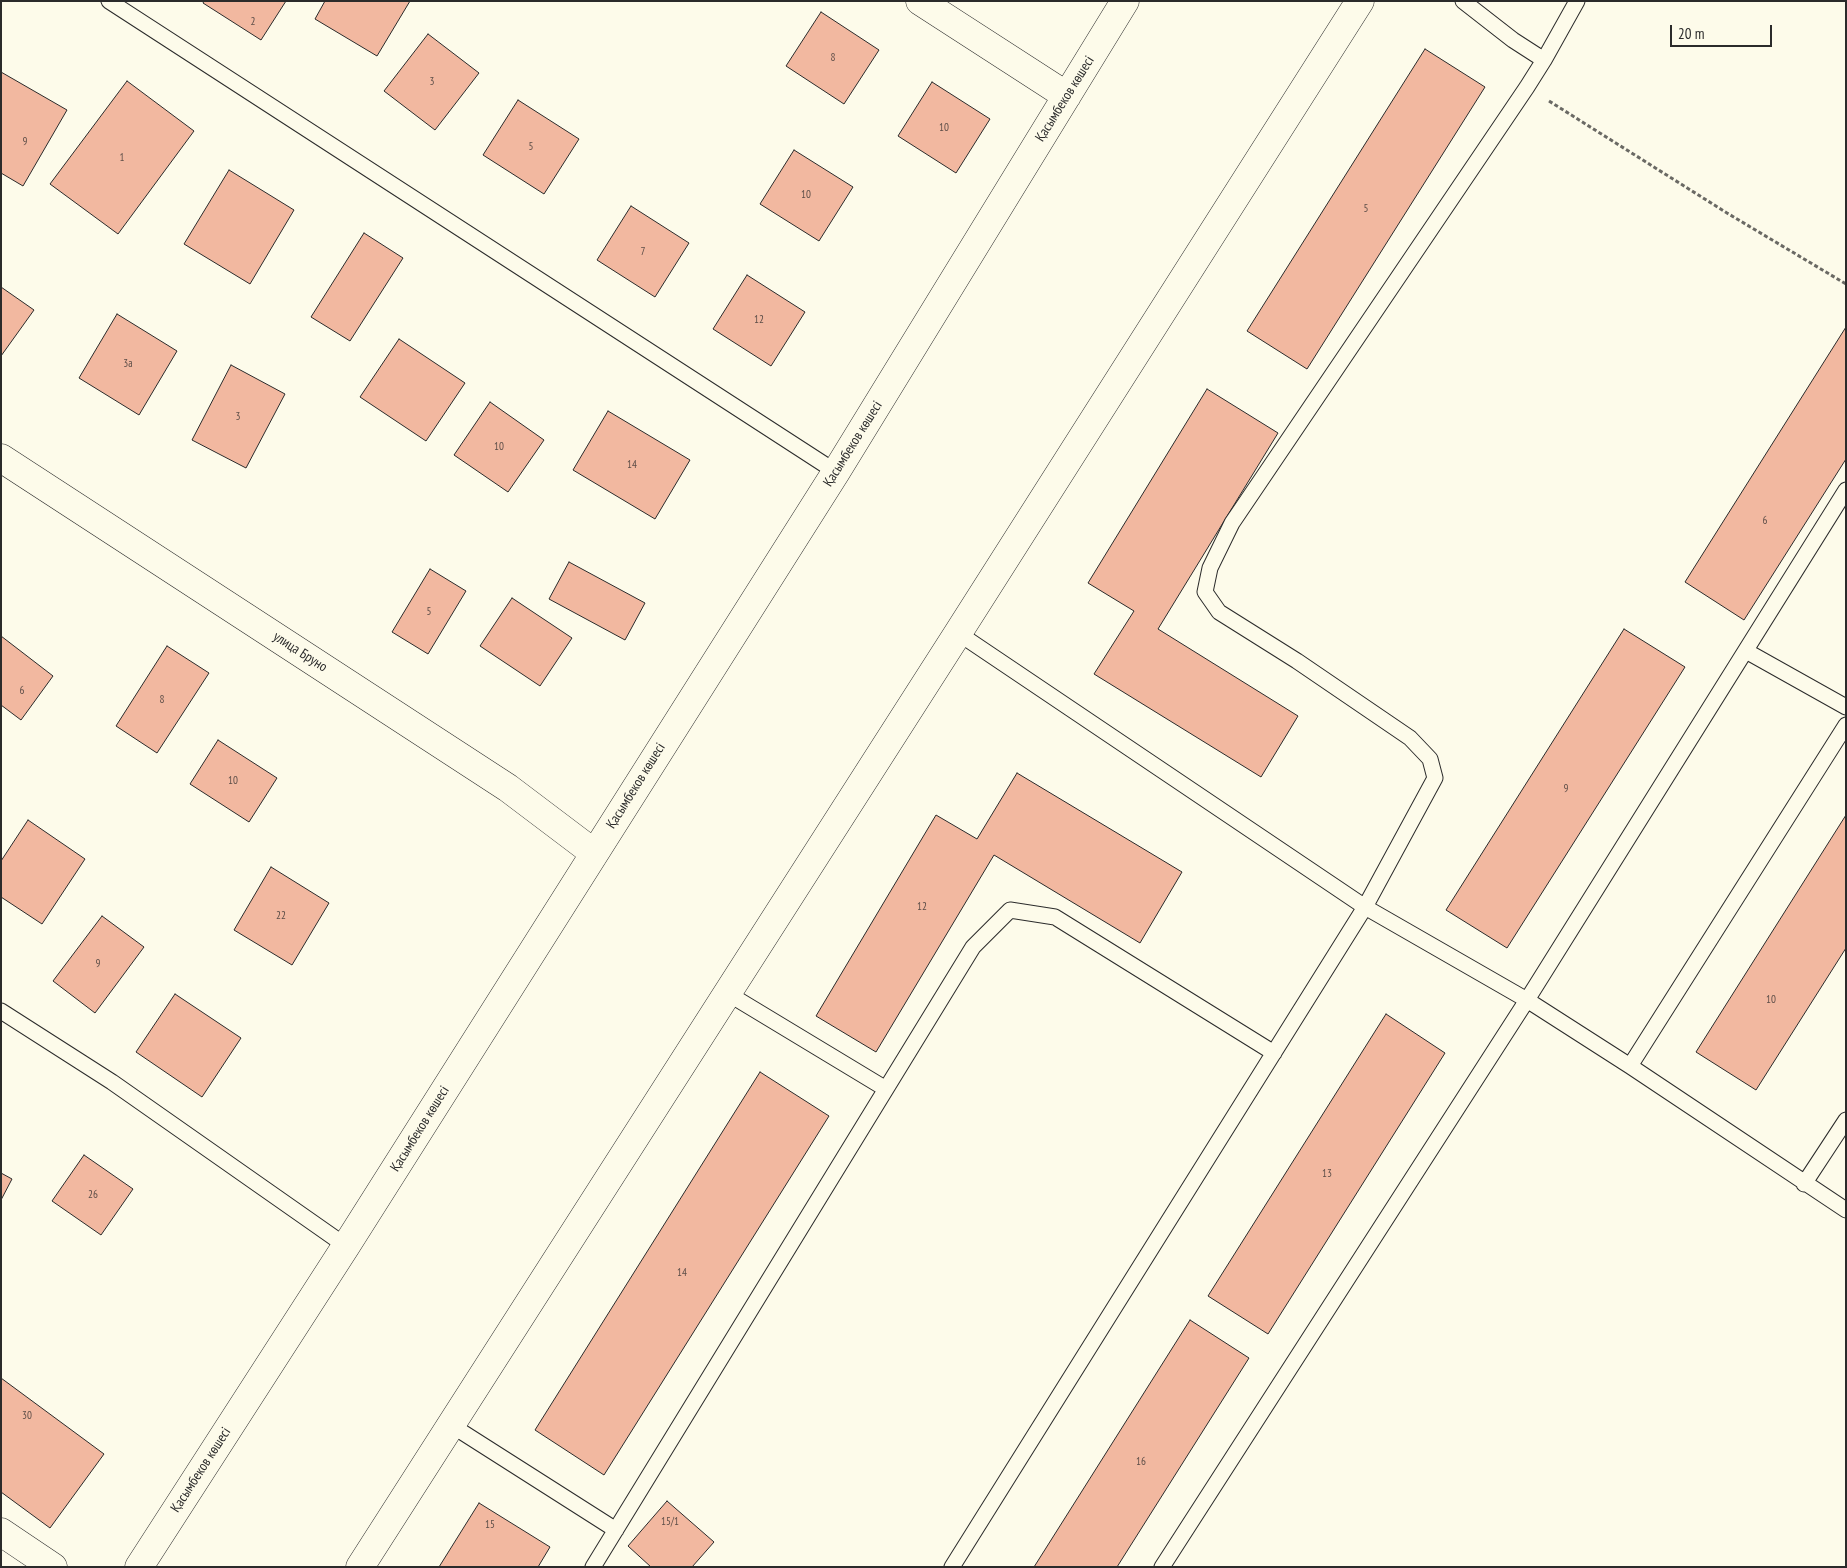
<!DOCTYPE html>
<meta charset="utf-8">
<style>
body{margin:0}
#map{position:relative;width:1847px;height:1568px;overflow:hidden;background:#fdfbea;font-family:"PT Sans Narrow",sans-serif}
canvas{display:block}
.frame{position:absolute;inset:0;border:2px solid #2b2b2b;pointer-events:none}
.scale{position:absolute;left:1670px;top:25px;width:102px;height:22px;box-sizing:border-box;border:2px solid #2b2b2b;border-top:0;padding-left:6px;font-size:15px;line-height:18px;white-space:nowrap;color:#2b2b2b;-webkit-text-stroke:4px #fdfbea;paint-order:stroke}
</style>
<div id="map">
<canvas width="1847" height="1568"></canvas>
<div class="frame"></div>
<div class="scale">20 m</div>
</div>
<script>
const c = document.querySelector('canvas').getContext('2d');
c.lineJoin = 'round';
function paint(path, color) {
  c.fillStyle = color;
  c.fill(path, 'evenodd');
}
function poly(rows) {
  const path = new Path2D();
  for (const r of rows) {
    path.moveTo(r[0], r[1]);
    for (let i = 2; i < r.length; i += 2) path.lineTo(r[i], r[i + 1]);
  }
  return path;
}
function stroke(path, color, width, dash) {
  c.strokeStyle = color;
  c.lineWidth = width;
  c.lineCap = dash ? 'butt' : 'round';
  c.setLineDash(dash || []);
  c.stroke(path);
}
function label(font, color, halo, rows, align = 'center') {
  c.font = font + ' "PT Sans Narrow",sans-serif';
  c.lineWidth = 4;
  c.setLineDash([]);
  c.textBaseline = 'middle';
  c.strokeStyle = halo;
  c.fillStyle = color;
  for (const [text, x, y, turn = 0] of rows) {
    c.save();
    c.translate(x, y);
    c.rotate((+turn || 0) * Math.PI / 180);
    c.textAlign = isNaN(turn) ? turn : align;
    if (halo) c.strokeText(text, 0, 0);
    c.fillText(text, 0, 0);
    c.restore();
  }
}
const building = poly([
 [204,1,286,1,261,40,203,3,204,1],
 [325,1,410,1,377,56,315,19,325,1],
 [821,12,879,50,844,104,786,66,821,12],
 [428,34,479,73,435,130,384,91,428,34],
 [1425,49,1485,87,1307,369,1247,331,1425,49],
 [1,72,67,110,23,186,1,173,1,72],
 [127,81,194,131,118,234,50,184,127,81],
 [932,82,990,119,956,173,898,136,932,82],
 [518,100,579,139,544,194,483,155,518,100],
 [794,150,853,187,819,241,760,204,794,150],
 [229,170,294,210,250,284,184,244,229,170],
 [631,206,689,243,655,297,597,260,631,206],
 [364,233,403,258,350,341,311,317,364,233],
 [747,275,805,312,771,366,713,329,747,275],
 [1,287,34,310,1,356,1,287],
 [117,314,177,351,139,415,79,378,117,314],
 [1846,327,1846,459,1744,620,1685,582,1846,327],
 [399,339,465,383,426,441,360,397,399,339],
 [231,365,285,394,246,468,192,440,231,365],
 [1207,389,1278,433,1158,629,1298,716,1261,777,1094,674,1134,611,1088,583,1207,389],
 [490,402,544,440,508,492,454,455,490,402],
 [608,411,690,460,655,519,573,470,608,411],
 [569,562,645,603,625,640,549,599,569,562],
 [430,569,466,591,428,654,392,632,430,569],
 [512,598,572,638,540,686,480,646,512,598],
 [1624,629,1685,667,1507,948,1446,910,1624,629],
 [1,636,53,676,21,720,1,705,1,636],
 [167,646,209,673,157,753,116,726,167,646],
 [218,740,277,778,249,822,190,784,218,740],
 [1017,773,1182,872,1140,943,994,855,876,1052,816,1016,936,815,977,839,1017,773],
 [1846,815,1846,948,1756,1090,1696,1052,1846,815],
 [28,820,85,859,42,924,1,897,1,861,28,820],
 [271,867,329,903,292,965,234,930,271,867],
 [102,916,144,947,95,1013,53,981,102,916],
 [175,994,241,1038,202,1097,136,1052,175,994],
 [1386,1014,1445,1053,1268,1334,1208,1296,1386,1014],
 [760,1072,829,1116,604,1475,535,1430,760,1072],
 [84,1155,133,1189,101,1235,52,1201,84,1155],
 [1,1173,12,1179,1,1200,1,1173],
 [1190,1320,1249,1358,1117,1567,1034,1567,1190,1320],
 [1,1378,104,1454,50,1528,1,1492,1,1378],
 [667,1501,714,1542,692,1567,651,1567,628,1546,667,1501],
 [479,1503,550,1547,538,1567,439,1567,479,1503]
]);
paint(building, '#f2b8a0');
stroke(building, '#2b2b2b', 1);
const lane = poly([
 [109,1,836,472],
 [1463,1,1513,40,1544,60],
 [958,633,1365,907,1527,1000,1630,1066,1846,1210],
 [1746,651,1846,707],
 [727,993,886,1089],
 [1,1011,112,1082,346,1246],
 [1630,1066,1846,725],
 [1804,1184,1846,1120],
 [451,1425,616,1530],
 [593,1567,973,947,1010,910,1055,917,1274,1053],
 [952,1567,1365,907,1435,778,1430,759,1410,738,1297,661,1219,612,1205,592,1210,568,1232,523,1527,87,1544,60,1577,1],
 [1162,1567,1527,1000,1846,490]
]);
const street = poly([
 [920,1,1067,96],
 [1,458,508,788,594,853],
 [1,1532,53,1567],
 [139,1567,346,1246,836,472,1125,1],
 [360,1567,958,633,1360,1]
]);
stroke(lane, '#2b2b2b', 17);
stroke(street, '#2b2b2b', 29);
stroke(poly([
 [1549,101,1727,213,1846,284]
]), '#6a6964', 3, [4, 2.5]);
stroke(lane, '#fdfbea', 15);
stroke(street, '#fdfbea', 28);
label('11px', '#5d4e48', null, [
 ["2",253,22],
 ["8",833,58],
 ["3",432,82],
 ["10",944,128],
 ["9",25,142],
 ["5",531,147],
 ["1",122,158],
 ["10",806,195],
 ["5",1366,209],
 ["7",643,252],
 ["12",759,320],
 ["3а",128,364],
 ["3",238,417],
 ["10",499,447],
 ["14",632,465],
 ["6",1765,521],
 ["5",429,612],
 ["6",22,691],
 ["8",162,700],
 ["10",233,781],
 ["9",1566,789],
 ["12",922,907],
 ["22",281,916],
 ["9",98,964],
 ["10",1771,1000],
 ["13",1327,1174],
 ["26",93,1195],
 ["14",682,1273],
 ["30",27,1416],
 ["16",1141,1462],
 ["15/1",670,1522],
 ["15",490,1525]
]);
label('14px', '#2b2b2b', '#fdfbea', [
 ["Қасымбеков көшесі",1065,99,-58],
 ["Қасымбеков көшесі",853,444,-58],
 ["улица Бруно",300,652,33],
 ["Қасымбеков көшесі",636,786,-58],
 ["Қасымбеков көшесі",420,1129,-58],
 ["Қасымбеков көшесі",201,1470,-57]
]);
</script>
